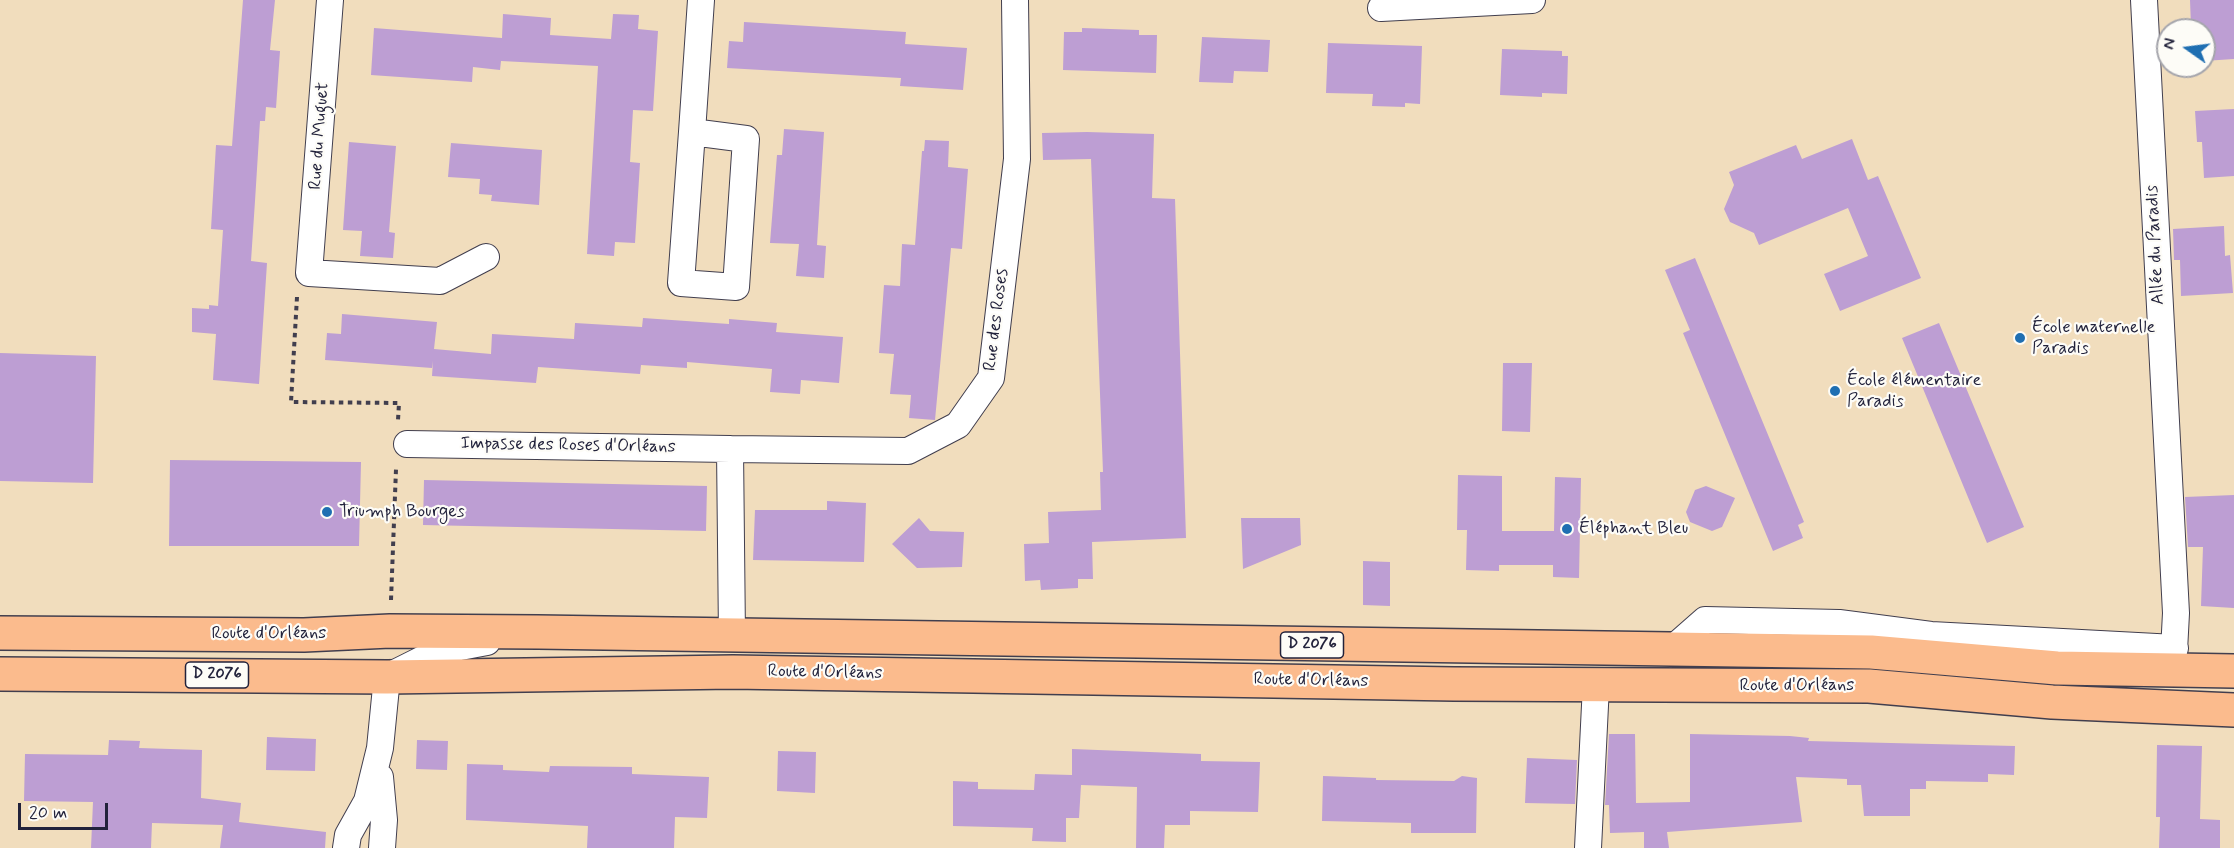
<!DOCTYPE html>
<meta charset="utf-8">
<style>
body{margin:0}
#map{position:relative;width:2234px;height:848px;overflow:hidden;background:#f1ddbd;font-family:Mynerve,sans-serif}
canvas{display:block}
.north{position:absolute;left:2156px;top:18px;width:60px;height:60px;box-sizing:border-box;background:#fdfcf7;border:2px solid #a5a5ac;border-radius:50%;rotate:284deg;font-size:16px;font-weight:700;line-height:24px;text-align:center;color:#22223b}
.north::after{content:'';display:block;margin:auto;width:21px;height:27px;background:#1f6fb2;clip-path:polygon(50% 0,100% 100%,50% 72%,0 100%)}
.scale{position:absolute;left:18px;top:803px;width:90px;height:27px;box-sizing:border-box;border:3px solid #22223b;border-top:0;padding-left:8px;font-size:18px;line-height:21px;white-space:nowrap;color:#22223b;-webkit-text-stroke:4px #fdfcf7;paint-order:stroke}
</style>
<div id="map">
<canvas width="2234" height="848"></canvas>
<div class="north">N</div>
<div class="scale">20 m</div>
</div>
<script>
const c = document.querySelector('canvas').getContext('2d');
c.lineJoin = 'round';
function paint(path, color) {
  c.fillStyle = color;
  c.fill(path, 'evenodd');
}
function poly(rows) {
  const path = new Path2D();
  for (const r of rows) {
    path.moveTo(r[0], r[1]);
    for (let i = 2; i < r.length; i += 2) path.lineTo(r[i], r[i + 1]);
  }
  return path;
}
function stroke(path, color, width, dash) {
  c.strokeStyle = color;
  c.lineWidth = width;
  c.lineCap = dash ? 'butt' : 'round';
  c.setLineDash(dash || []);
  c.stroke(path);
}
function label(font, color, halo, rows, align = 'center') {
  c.font = font + ' Mynerve,sans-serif';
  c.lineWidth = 4.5;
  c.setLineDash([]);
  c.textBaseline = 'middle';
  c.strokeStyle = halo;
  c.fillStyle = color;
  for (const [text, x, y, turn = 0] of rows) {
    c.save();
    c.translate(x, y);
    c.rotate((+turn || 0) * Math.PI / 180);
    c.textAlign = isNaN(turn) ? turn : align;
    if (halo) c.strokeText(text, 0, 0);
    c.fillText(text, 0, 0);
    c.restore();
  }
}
paint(poly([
 [243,0,275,0,270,50,280,51,276,108,266,107,265,121,260,121,255,201,251,261,267,263,259,384,213,380,216,334,192,332,192,308,209,309,209,305,218,306,223,230,211,229,216,145,232,146],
 [2190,0,2234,0,2234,59,2204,61,2204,30,2197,30,2197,25,2191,26],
 [503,14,551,18,550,35,611,39,613,14,639,15,638,29,658,31,653,111,633,110,630,162,640,163,635,243,615,242,614,256,587,254,598,66,501,61,500,70,473,67,472,82,371,75,374,28,502,38],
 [744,22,906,32,905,44,967,48,963,90,900,86,901,78,727,68,729,41,743,42],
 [1082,28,1139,30,1139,35,1157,35,1156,73,1063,70,1064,32,1082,32],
 [1202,37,1270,40,1268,72,1234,71,1233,83,1199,82],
 [1328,43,1422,46,1420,104,1405,103,1405,107,1372,106,1373,94,1326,93],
 [1502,49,1562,51,1562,56,1568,56,1567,94,1542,93,1542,97,1500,95],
 [2234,109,2234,176,2204,178,2202,142,2197,142,2195,111],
 [784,129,824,132,817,245,826,246,824,278,796,276,799,244,770,243,777,155,782,155],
 [1087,132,1154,134,1152,198,1175,199,1186,538,1092,542,1093,579,1078,579,1078,588,1041,590,1040,580,1025,581,1024,544,1049,543,1048,512,1101,510,1100,472,1103,472,1091,159,1043,160,1042,133],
 [1852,139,1868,180,1878,176,1921,278,1840,311,1824,274,1868,256,1848,208,1759,245,1754,233,1730,222,1724,209,1734,185,1729,172,1796,145,1802,159],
 [925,140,949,141,948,167,968,169,962,249,951,248,935,420,909,418,911,395,890,394,894,354,879,353,884,285,900,286,902,244,915,245,922,151,924,151],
 [349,142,396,146,389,232,395,233,393,258,360,256,362,231,343,230],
 [451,143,542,150,539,205,491,201,492,195,479,194,480,179,448,177],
 [2224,226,2225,256,2230,255,2233,293,2181,296,2180,260,2174,260,2173,229],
 [1695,258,1804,522,1798,525,1803,538,1773,551,1683,333,1690,330,1665,270],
 [342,314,437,322,434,349,491,354,492,334,574,339,575,323,642,327,643,318,729,324,729,319,777,323,776,332,843,337,839,383,801,380,800,394,770,392,772,369,687,362,687,368,641,365,640,374,538,367,536,383,432,376,433,361,432,368,325,360,327,333,341,334],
 [1939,323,2024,527,1987,543,1902,338],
 [0,353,96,356,93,483,0,481],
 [1503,363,1532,363,1530,432,1502,431],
 [170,460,361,462,359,546,169,546],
 [1458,475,1502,476,1502,531,1554,531,1555,477,1581,478,1579,578,1553,577,1553,565,1499,565,1499,571,1466,570,1467,530,1457,530],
 [424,480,707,486,706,531,423,525],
 [1706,486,1735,498,1722,527,1712,531,1690,522,1686,512,1695,490],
 [2234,495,2234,608,2201,606,2203,547,2188,547,2185,497],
 [827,501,866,503,864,562,753,560,755,510,827,510],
 [919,518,930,531,964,532,962,567,917,568,892,544],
 [1241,518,1300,518,1301,545,1243,569],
 [1363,561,1390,562,1390,606,1363,605],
 [1609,734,1635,734,1636,803,1690,802,1690,734,1790,736,1809,738,1808,741,2015,746,2014,775,1988,774,1988,782,1926,781,1926,789,1910,789,1910,816,1864,816,1861,785,1847,785,1847,779,1796,777,1802,822,1667,832,1669,848,1644,848,1644,832,1610,833,1609,805,1605,805],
 [267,737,316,739,315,771,266,770],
 [109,740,140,741,139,748,202,750,201,798,241,803,239,822,326,832,325,848,220,848,223,825,152,823,151,848,91,848,93,802,24,801,25,754,108,755],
 [417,740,448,741,447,770,416,769],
 [2157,745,2202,746,2200,819,2220,820,2220,848,2159,848,2160,817,2156,817],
 [1072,749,1201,754,1201,761,1260,762,1258,812,1190,811,1190,825,1165,825,1164,848,1136,848,1137,787,1081,785,1079,818,1066,818,1066,842,1032,841,1033,828,953,826,953,781,978,782,978,789,1034,790,1035,774,1072,775],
 [778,751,816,752,815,793,777,791],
 [1527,758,1577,760,1575,804,1525,803],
 [467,764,503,765,503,770,549,772,550,766,632,767,632,774,709,777,707,818,675,817,674,848,587,848,588,826,466,820],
 [1323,776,1376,778,1376,780,1454,781,1462,776,1477,778,1476,833,1411,833,1411,823,1322,821]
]), '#bd9ed3');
const street = poly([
 [330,0,309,273,440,281,486,257],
 [2144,0,2176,613,2173,670],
 [1381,8,1532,0],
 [692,132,746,139,736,287,681,283,692,132,701,0],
 [407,444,730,449],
 [732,637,730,449,908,451,958,425,991,378,1017,159,1015,0],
 [1672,649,1705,620,1839,623,1931,635,2175,648],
 [380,777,384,820,382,848],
 [346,848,348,835,367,801,380,748,387,677,439,651,487,642],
 [1588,848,1596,685]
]);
const primary = poly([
 [0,633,304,635,390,631,538,632,1871,652,2057,668,2234,671],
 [0,674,387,677,733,672,1454,684,1869,686,2052,702,2234,710]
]);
stroke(street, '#413e4e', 28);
stroke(primary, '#413e4e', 36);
stroke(poly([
 [297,297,291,402,399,403,398,420],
 [391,600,396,469]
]), '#413e4e', 4, [4.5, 4.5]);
stroke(street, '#fff', 26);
stroke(primary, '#fbbb8d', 33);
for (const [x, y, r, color] of [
 [2020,338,6,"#1f6fb2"],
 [1835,391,6,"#1f6fb2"],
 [327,512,6,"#1f6fb2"],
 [1567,529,6,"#1f6fb2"]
]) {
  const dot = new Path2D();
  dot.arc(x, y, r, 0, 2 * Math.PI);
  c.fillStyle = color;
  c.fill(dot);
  stroke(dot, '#fdfcf7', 2);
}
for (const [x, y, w] of [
 [1312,645,63],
 [217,675,63]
]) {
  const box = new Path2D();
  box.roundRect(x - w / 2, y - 13, w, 26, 4.5);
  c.fillStyle = '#fdfcf7';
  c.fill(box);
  stroke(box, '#22223b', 1.5);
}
label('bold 16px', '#22223b', null, [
 ["D 2076",1312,645],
 ["D 2076",217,675]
]);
label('18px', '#22223b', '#fdfcf7', [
 ["Rue du Muguet",320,136,-86],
 ["Allée du Paradis",2156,245,-93],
 ["Rue des Roses",997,320,-83],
 ["Impasse des Roses d'Orléans",568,446,1],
 ["Route d'Orléans",269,634],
 ["Route d'Orléans",825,673,1],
 ["Route d'Orléans",1311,681,1],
 ["Route d'Orléans",1797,686]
]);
label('18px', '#22223b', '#fdfcf7', [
 ["École maternelle",2032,328],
 ["Paradis",2032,349],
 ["École élémentaire",1847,381],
 ["Paradis",1847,402],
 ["Triumph Bourges",339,512],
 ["Éléphant Bleu",1579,529]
], 'left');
</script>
